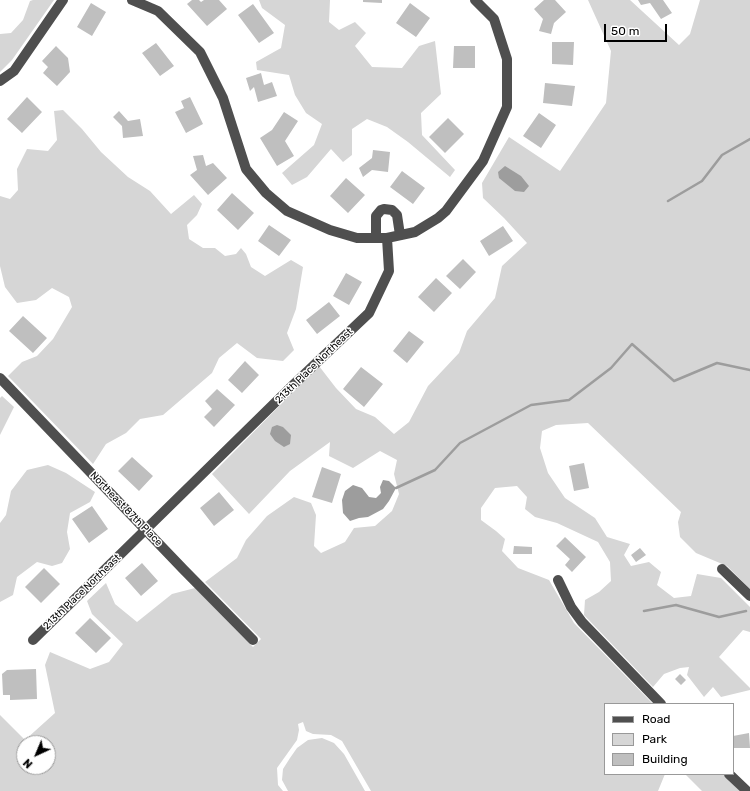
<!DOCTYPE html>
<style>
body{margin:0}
#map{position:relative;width:750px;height:791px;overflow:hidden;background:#fff;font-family:Rubik,sans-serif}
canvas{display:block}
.legend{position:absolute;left:604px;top:703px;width:130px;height:72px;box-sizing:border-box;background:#fff;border:1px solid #999;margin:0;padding:5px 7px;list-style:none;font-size:12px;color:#000}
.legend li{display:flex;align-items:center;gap:8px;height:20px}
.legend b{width:20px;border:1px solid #999}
.north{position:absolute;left:16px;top:735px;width:40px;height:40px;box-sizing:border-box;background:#fff;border:1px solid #999;border-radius:50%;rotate:224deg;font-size:11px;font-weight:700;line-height:16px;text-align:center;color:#000}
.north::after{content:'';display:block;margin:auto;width:14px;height:18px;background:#000;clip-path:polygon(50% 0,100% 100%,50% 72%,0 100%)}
.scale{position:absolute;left:604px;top:24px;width:63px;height:18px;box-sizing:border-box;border:2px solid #000;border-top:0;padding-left:5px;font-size:12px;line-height:14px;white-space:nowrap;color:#000;-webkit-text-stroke:3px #fff;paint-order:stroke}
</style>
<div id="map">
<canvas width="750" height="791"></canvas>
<ul class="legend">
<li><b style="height:5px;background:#4f4f4f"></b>Road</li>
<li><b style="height:11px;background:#d6d6d6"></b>Park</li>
<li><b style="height:11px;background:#bfbfbf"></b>Building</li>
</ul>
<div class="north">N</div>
<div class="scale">50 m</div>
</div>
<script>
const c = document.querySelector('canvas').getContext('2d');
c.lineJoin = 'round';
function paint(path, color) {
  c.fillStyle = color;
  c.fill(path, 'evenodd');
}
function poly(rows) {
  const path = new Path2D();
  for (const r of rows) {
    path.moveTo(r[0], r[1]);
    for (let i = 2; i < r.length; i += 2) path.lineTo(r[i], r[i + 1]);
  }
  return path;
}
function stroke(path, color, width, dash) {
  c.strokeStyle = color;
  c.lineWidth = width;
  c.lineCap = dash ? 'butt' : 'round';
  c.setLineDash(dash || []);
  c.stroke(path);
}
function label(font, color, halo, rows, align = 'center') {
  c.font = font + ' Rubik,sans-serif';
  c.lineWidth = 3;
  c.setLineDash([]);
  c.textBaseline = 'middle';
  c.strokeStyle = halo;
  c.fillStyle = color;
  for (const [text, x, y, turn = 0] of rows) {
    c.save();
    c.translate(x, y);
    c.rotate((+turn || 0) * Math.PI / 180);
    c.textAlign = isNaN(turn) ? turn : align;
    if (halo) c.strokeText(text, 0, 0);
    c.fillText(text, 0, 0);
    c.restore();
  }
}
paint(poly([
 [33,0,54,0,12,60,0,72,0,34,11,33,23,20,30,1],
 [259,0,330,0,329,22,339,30,355,22,366,33,355,46,372,67,402,68,419,46,435,41,441,94,421,113,422,135,455,170,450,177,408,142,387,127,367,119,352,129,352,155,343,162,331,149,307,177,292,185,282,173,314,145,322,124,306,113,295,95,289,75,257,70,256,62,281,48,285,25,262,8],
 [588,0,630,0,679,45,690,34,700,0,750,0,750,589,727,566,696,553,680,537,678,522,681,512,588,423,556,425,542,431,540,448,548,473,565,498,595,518,607,537,630,544,624,555,631,566,649,562,661,572,657,585,674,598,691,596,697,574,721,578,750,607,750,632,743,630,719,657,750,688,750,690,721,697,713,687,704,697,687,675,689,667,680,668,664,674,653,687,584,615,585,600,599,592,611,581,610,562,598,542,557,523,535,517,525,509,527,497,517,486,495,488,481,508,481,520,496,531,505,539,502,551,518,568,549,580,574,623,653,704,605,704,605,774,665,774,658,791,371,791,342,741,331,735,313,734,306,731,303,722,298,724,299,730,297,740,277,768,278,785,283,791,0,791,0,715,25,740,55,713,45,665,50,652,90,669,109,662,123,644,92,614,87,601,106,583,115,604,137,622,172,594,195,588,253,647,261,639,205,582,237,558,246,540,267,516,294,497,311,503,316,515,314,546,321,553,345,542,354,528,375,526,392,511,399,494,394,474,397,460,380,451,353,468,329,456,330,442,290,471,249,514,212,474,319,366,336,388,356,409,375,417,394,434,409,422,428,386,459,353,467,331,495,298,502,266,527,243,504,218,483,198,482,183,509,137,560,171,606,103,611,51],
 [24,743,48,743,48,767,24,767],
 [63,110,82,129,101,152,128,177,150,191,171,214,194,195,202,204,197,215,187,225,189,239,203,248,215,248,225,256,236,254,241,248,246,254,251,267,265,276,291,260,303,267,296,309,287,333,294,350,283,361,257,358,237,343,219,358,212,373,163,415,140,419,126,433,106,444,93,464,8,376,22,362,37,356,53,339,72,307,69,297,52,288,36,300,17,303,5,287,0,266,0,196,10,199,18,190,17,169,27,149,48,151,57,140,54,111],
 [2,396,14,407,0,435,0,398],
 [48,465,66,473,95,492,90,502,70,513,67,532,70,549,62,563,52,566,37,562,17,577,13,595,0,602,0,523,6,515,11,491,27,470],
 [322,738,334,743,344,754,365,791,288,791,282,780,283,769,290,758,297,748,308,740],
 [685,774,723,774,740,791,702,791]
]), '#d6d6d6');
paint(poly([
 [505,166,521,176,529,186,524,192,515,191,499,178,498,172],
 [277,425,283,427,291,435,290,444,284,447,275,441,270,434,272,427],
 [383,480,389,481,396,488,389,501,383,509,368,517,359,518,350,521,343,513,342,500,345,491,353,485,362,488,369,497,376,498,381,493,380,487]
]), '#9d9d9d');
stroke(poly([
 [668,201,702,181,722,155,750,139],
 [396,488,435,470,460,443,531,405,569,400,611,368,632,344,674,381,717,363,750,370],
 [644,611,676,605,719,617,746,611]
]), '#9d9d9d', 2.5);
paint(poly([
 [192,0,199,0,201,2,204,0,219,0,227,9,207,26,187,4],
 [363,0,382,0,382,3,363,2],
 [544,0,555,0,566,12,554,23,551,34,539,31,543,19,534,9],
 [638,0,663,0,672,13,661,19,650,3,641,5],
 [91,3,106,12,92,36,77,27],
 [410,3,430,18,416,37,396,23],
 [253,4,274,33,259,43,238,15],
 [552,42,574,42,573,65,552,64],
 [156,43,174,66,160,76,142,53],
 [56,46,68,58,70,72,57,86,43,73,48,67,42,61],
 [454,46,475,46,475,68,453,68],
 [261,73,264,85,272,82,277,96,258,102,254,87,250,91,246,78],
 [545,83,575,86,572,106,543,103],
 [27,97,42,112,22,133,7,119],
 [190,97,203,124,186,133,175,112,184,108,181,101],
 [119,111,128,121,140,119,143,136,123,138,122,126,113,117],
 [284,112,298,121,285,141,294,156,277,166,260,138,272,130],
 [539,113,556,125,541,148,523,136],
 [448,118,464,134,445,153,429,137],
 [373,150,390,152,388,172,372,170,363,177,359,168,372,158],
 [203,155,206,166,213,163,227,178,208,195,190,175,197,170,193,156],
 [402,171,425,188,413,204,390,187],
 [346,178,365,195,348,213,330,196],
 [232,193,254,213,238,230,217,210],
 [269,225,291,240,279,256,258,241],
 [503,226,513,241,489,256,480,241],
 [463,259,476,272,460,289,446,276],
 [346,273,362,282,349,305,333,296],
 [436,278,452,293,434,312,418,297],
 [329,302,340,316,317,334,306,320],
 [23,316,47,338,33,353,9,331],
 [409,331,424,342,407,363,393,351],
 [245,361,259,375,242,393,228,380],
 [361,367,383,384,364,407,343,389],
 [217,389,235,405,214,427,204,417,212,409,205,401],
 [132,457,153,476,139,491,118,471],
 [584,463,589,488,574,491,569,466],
 [322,467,341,474,332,503,312,497],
 [219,492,234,510,214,526,200,508],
 [92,506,108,529,89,543,72,519],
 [565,537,586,557,572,572,565,565,570,559,556,546],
 [514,546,532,547,532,554,513,554],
 [640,548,646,555,636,562,631,555],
 [142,563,158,581,141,596,125,578],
 [44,568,60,584,41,603,25,587],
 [90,618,111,638,96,653,75,633],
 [36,669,37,699,10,700,10,695,3,695,2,674,7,670],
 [680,674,686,680,681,685,675,679],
 [749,733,750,748,733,748,733,736]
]), '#bfbfbf');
stroke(poly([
 [132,0,158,11,200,52,223,98,246,169,266,193,287,211,330,230,357,238,387,238],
 [0,81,14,71,63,0],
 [376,238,376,216,381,210,384,209,392,210,397,215,400,235],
 [0,378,184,570,253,640],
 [722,569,750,596],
 [558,580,571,607,582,622,661,704],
 [33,640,293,385,369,313,389,271,387,238,415,232,438,218,446,211,483,161,507,107,507,59,494,19,475,0],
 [729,774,747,791]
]), '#4f4f4f', 10);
label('10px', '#000', '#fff', [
 ["213th Place Northeast",314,366,-44],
 ["Northeast 87th Place",126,509,46],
 ["213th Place Northeast",82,592,-44]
]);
</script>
